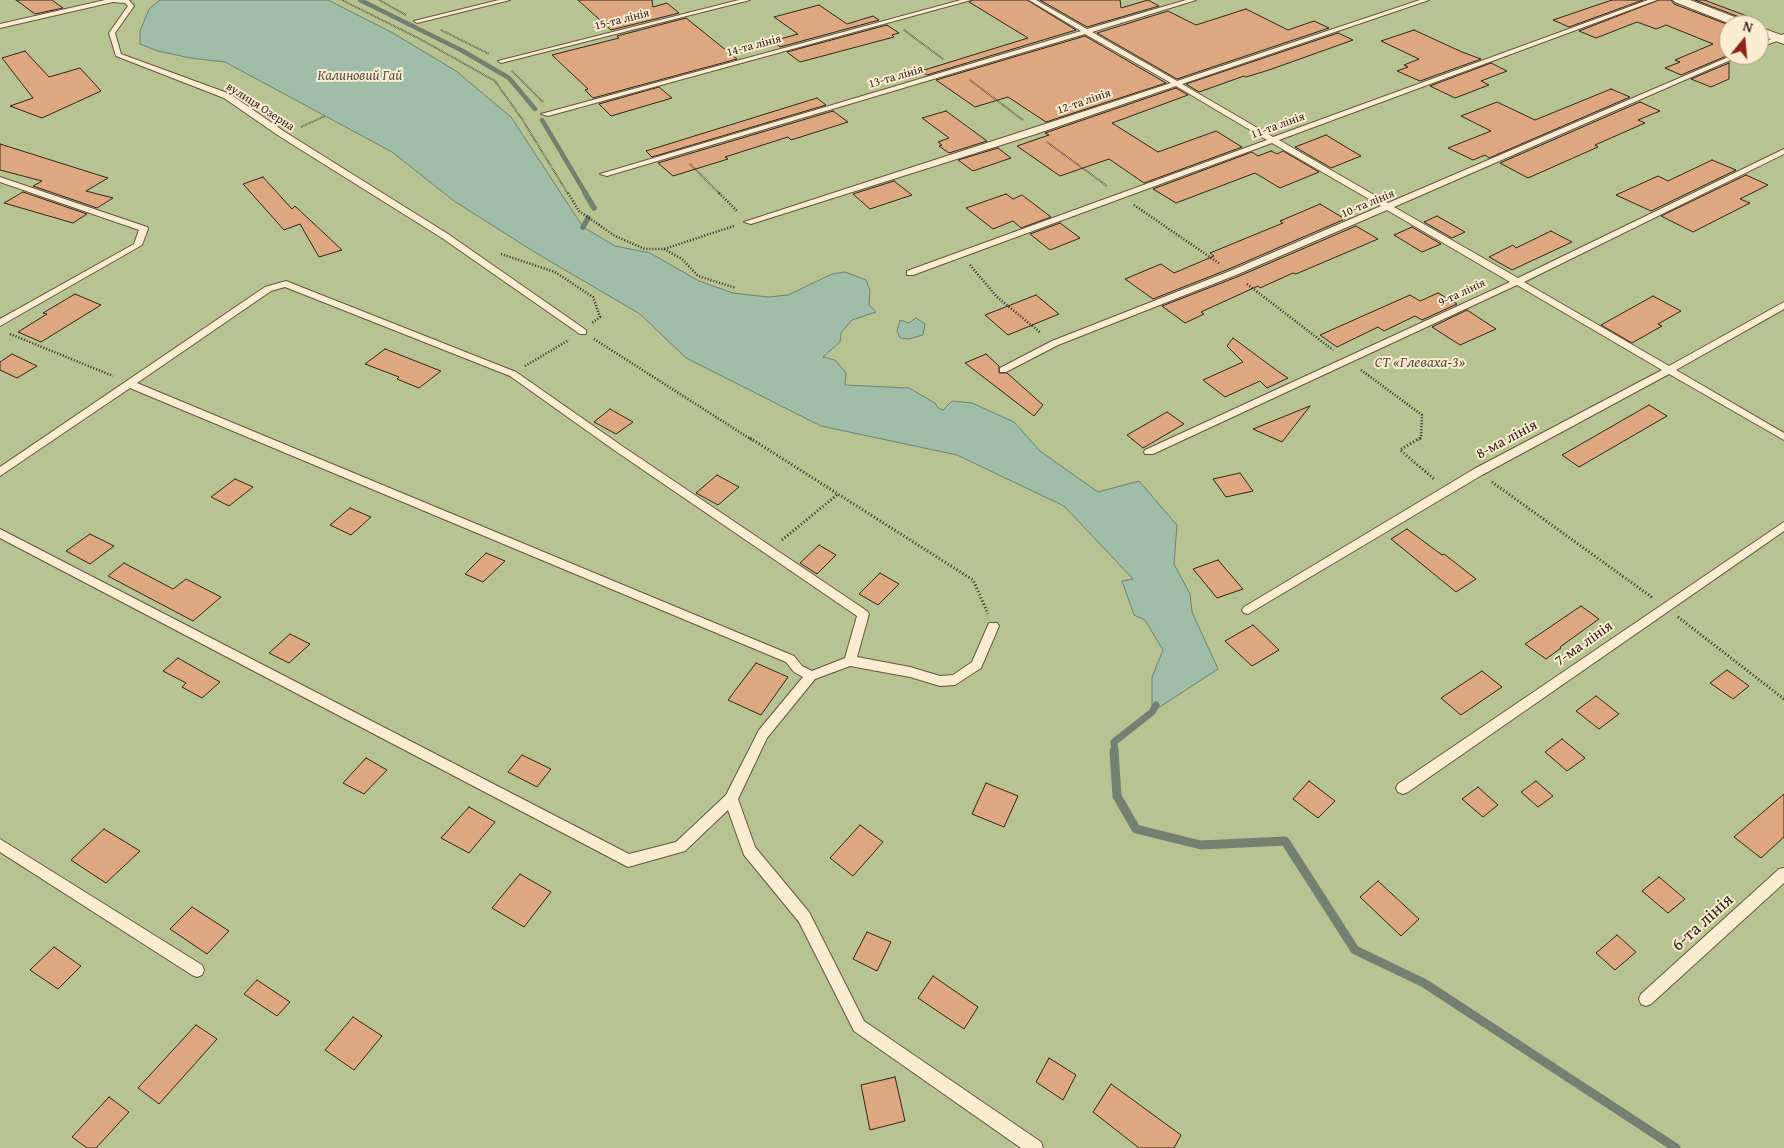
<!DOCTYPE html>
<meta charset="utf-8">
<style>
body{margin:0}
#map{position:relative;width:1784px;height:1148px;overflow:hidden;background:#f7e2b6;font-family:"Gentium Book Plus",serif}
canvas{display:block}
.north{position:absolute;left:1719px;top:15px;width:50px;height:50px;box-sizing:border-box;background:#faecd0;border:1px solid #ab9c89;border-radius:50%;rotate:17deg;font-size:14px;font-weight:700;line-height:20px;text-align:center;color:#34241e}
.north::after{content:'';display:block;margin:auto;width:18px;height:22px;background:#8f2418;clip-path:polygon(50% 0,100% 100%,50% 72%,0 100%)}
</style>
<div id="map">
<canvas width="1784" height="1148"></canvas>
<div class="north">N</div>
</div>
<script>
const c = document.querySelector('canvas').getContext('2d');
c.lineJoin = 'round';
function paint(path, color) {
  c.fillStyle = color;
  c.fill(path, 'evenodd');
}
function poly(rows) {
  const path = new Path2D();
  for (const r of rows) {
    path.moveTo(r[0], r[1]);
    for (let i = 2; i < r.length; i += 2) path.lineTo(r[i], r[i + 1]);
  }
  return path;
}
function stroke(path, color, width, dash) {
  c.strokeStyle = color;
  c.lineWidth = width;
  c.lineCap = dash ? 'butt' : 'round';
  c.setLineDash(dash || []);
  c.stroke(path);
}
function label(font, color, halo, rows, align = 'center') {
  c.font = font + ' "Gentium Book Plus",serif';
  c.lineWidth = 4;
  c.setLineDash([]);
  c.textBaseline = 'middle';
  c.strokeStyle = halo;
  c.fillStyle = color;
  for (const [text, x, y, turn = 0] of rows) {
    c.save();
    c.translate(x, y);
    c.rotate((+turn || 0) * Math.PI / 180);
    c.textAlign = isNaN(turn) ? turn : align;
    if (halo) c.strokeText(text, 0, 0);
    c.fillText(text, 0, 0);
    c.restore();
  }
}
paint(poly([
 [0,0,1784,0,1784,1148,0,1148],
 [1729,25,1759,25,1759,55,1729,55]
]), '#b7c492');
const water = poly([
 [160,0,328,0,393,33,456,71,511,117,583,227,615,246,650,253,699,281,733,293,768,297,788,295,832,274,845,272,866,280,870,290,869,305,876,312,852,320,841,333,840,342,823,357,835,360,846,373,845,385,909,388,935,403,938,408,943,410,952,401,972,403,1014,422,1040,451,1098,492,1139,481,1177,525,1174,564,1190,594,1192,612,1218,669,1152,712,1152,677,1163,650,1145,620,1134,615,1122,581,1133,579,1064,506,957,455,821,426,686,358,640,314,536,253,454,201,392,152,225,62,190,58,158,51,140,44,140,31,149,9,160,0],
 [916,318,925,324,923,335,909,339,900,338,897,331,900,320,909,323,916,318]
]);
paint(water, '#9ebea9');
stroke(water, '#748071', 1);
stroke(poly([
 [360,0,461,50,509,78,535,109],
 [542,120,586,194]
]), '#748071', 4.5);
stroke(poly([
 [585,193,594,208],
 [583,227,588,218]
]), '#748071', 5.5);
stroke(poly([
 [1115,752,1114,742,1152,712,1156,705]
]), '#748071', 7);
stroke(poly([
 [1114,751,1117,796,1136,829,1201,845,1285,841,1355,950,1424,983,1676,1148]
]), '#748071', 9);
const building = poly([
 [16,0,52,0,63,8,35,14,16,0],
 [578,0,652,0,653,7,667,3,679,13,611,30,578,0],
 [973,0,1027,0,1076,30,927,75,921,71,1028,38,969,2,973,0],
 [1040,0,1120,0,1121,8,1148,0,1159,6,1087,27,1040,0],
 [1612,0,1643,0,1569,27,1553,20,1612,0],
 [1659,0,1671,0,1674,4,1729,25,1729,55,1681,75,1665,68,1680,62,1675,60,1713,44,1666,25,1656,29,1637,22,1596,38,1579,31,1659,0],
 [1695,0,1704,0,1747,16,1742,18,1695,0],
 [819,5,847,24,873,16,879,20,780,47,773,41,798,34,774,17,819,5],
 [1246,9,1288,30,1314,21,1329,28,1177,79,1097,33,1168,11,1196,25,1246,9],
 [686,18,737,59,593,98,585,90,588,89,552,55,619,38,617,36,686,18],
 [887,25,899,33,892,35,894,37,800,62,787,52,887,25],
 [1414,30,1462,52,1481,59,1420,81,1397,71,1408,67,1404,65,1419,59,1381,41,1414,30],
 [1338,33,1353,40,1269,70,1246,77,1244,76,1199,92,1186,84,1338,33],
 [1085,36,1166,83,1046,122,1008,97,975,107,936,80,1085,36],
 [25,51,49,77,80,68,101,91,42,118,10,106,33,98,2,58,25,51],
 [1491,63,1507,71,1481,81,1489,85,1455,98,1430,86,1491,63],
 [1729,63,1729,79,1711,87,1691,79,1729,63],
 [659,87,672,98,611,116,599,104,659,87],
 [1176,88,1188,95,1112,123,1158,152,1216,131,1242,147,1144,183,1109,159,1060,176,1017,146,1049,135,1045,133,1176,88],
 [1611,89,1630,97,1489,158,1485,155,1473,160,1448,148,1491,131,1461,116,1497,102,1535,120,1611,89],
 [817,98,826,105,652,157,646,151,817,98],
 [1640,102,1660,111,1638,120,1645,123,1595,145,1598,147,1528,178,1500,163,1640,102],
 [833,111,848,122,791,140,788,137,725,157,728,159,673,176,658,163,833,111],
 [946,111,987,141,949,153,939,146,942,145,938,142,949,138,922,118,946,111],
 [1326,135,1361,156,1331,168,1295,147,1326,135],
 [0,144,108,178,86,191,113,198,97,208,33,186,42,181,0,170,0,144],
 [998,148,1011,158,973,171,958,160,998,148],
 [1271,151,1277,154,1283,151,1319,172,1280,188,1255,173,1176,203,1153,189,1252,152,1258,156,1271,151],
 [1712,160,1736,170,1651,211,1616,195,1658,176,1668,181,1712,160],
 [1746,175,1768,185,1740,199,1750,203,1693,232,1661,216,1746,175],
 [263,177,292,209,295,206,342,250,319,257,300,224,284,230,243,184,263,177],
 [894,181,912,195,870,209,853,194,894,181],
 [23,192,87,214,73,223,4,203,23,192],
 [1006,194,1013,199,1022,195,1051,217,1021,228,1013,221,993,229,966,208,1006,194],
 [1320,204,1345,219,1229,269,1153,299,1125,279,1161,264,1174,273,1214,256,1210,253,1283,223,1280,221,1320,204],
 [1437,216,1465,232,1452,238,1424,222,1437,216],
 [1060,223,1080,238,1050,250,1030,234,1060,223],
 [1356,226,1378,239,1296,274,1293,273,1260,288,1258,286,1201,312,1204,314,1185,323,1162,306,1237,277,1356,226],
 [1412,227,1441,244,1422,252,1394,235,1412,227],
 [1551,231,1572,242,1512,270,1489,257,1513,245,1516,248,1551,231],
 [1438,293,1457,304,1422,320,1415,316,1384,331,1378,327,1337,347,1320,335,1410,295,1420,301,1438,293],
 [75,294,101,305,41,342,18,332,47,314,43,313,75,294],
 [1036,295,1059,314,1008,335,985,315,1036,295],
 [1653,296,1681,311,1658,324,1662,326,1632,343,1601,325,1653,296],
 [1467,310,1496,329,1460,345,1432,327,1467,310],
 [1233,338,1279,372,1288,378,1267,388,1260,381,1225,397,1203,380,1243,362,1227,346,1233,338],
 [385,349,441,371,419,388,397,379,399,377,365,364,385,349],
 [12,354,37,366,17,378,0,370,0,362,12,354],
 [986,354,999,366,999,373,1007,373,1043,405,1034,416,965,363,986,354],
 [1649,405,1667,416,1579,467,1562,455,1649,405],
 [1310,406,1282,442,1253,429,1310,406],
 [610,409,633,422,616,434,594,422,610,409],
 [1167,412,1184,424,1143,448,1127,435,1167,412],
 [1240,473,1253,491,1226,497,1213,479,1240,473],
 [717,475,739,487,718,505,696,493,717,475],
 [235,479,253,487,229,506,211,497,235,479],
 [350,508,371,517,351,535,330,525,350,508],
 [1407,529,1442,555,1444,554,1476,579,1456,592,1391,539,1407,529],
 [90,534,114,546,90,564,66,551,90,534],
 [819,545,836,555,817,574,800,563,819,545],
 [486,553,505,561,483,582,465,574,486,553],
 [1218,560,1243,589,1217,598,1193,569,1218,560],
 [124,563,173,589,186,579,221,597,193,621,108,576,124,563],
 [880,573,899,584,878,605,859,594,880,573],
 [1581,606,1599,619,1560,647,1561,648,1546,659,1525,644,1581,606],
 [1253,625,1279,650,1252,666,1225,641,1253,625],
 [290,634,310,644,289,663,269,653,290,634],
 [178,658,220,682,202,698,182,687,186,683,163,671,178,658],
 [756,663,788,677,761,715,728,700,756,663],
 [1727,670,1749,686,1733,699,1710,683,1727,670],
 [1482,671,1502,687,1461,715,1441,698,1482,671],
 [1596,696,1619,714,1599,729,1576,711,1596,696],
 [1562,739,1585,758,1567,771,1545,752,1562,739],
 [522,755,551,769,537,787,508,772,522,755],
 [366,758,387,770,364,794,343,783,366,758],
 [1309,781,1335,801,1318,818,1293,799,1309,781],
 [1536,781,1553,796,1538,807,1521,792,1536,781],
 [986,783,1018,796,1004,827,972,814,986,783],
 [1478,787,1498,805,1483,817,1462,799,1478,787],
 [1784,794,1784,837,1761,858,1734,837,1784,794],
 [469,807,495,822,469,853,441,838,469,807],
 [860,825,883,842,853,876,830,858,860,825],
 [104,829,140,851,106,883,71,860,104,829],
 [520,874,551,892,524,927,492,908,520,874],
 [1659,877,1685,899,1668,913,1642,891,1659,877],
 [1378,881,1419,919,1401,936,1360,897,1378,881],
 [192,907,229,931,207,954,170,929,192,907],
 [867,932,891,942,877,971,853,959,867,932],
 [1617,935,1636,952,1615,970,1596,953,1617,935],
 [54,947,81,966,58,989,30,970,54,947],
 [933,976,978,1007,964,1029,918,998,933,976],
 [257,980,290,1002,277,1016,244,994,257,980],
 [353,1017,382,1036,354,1070,325,1050,353,1017],
 [196,1025,217,1039,159,1104,138,1088,196,1025],
 [1049,1058,1076,1075,1063,1100,1036,1082,1049,1058],
 [895,1077,905,1121,870,1130,861,1085,895,1077],
 [1111,1084,1181,1135,1174,1148,1139,1148,1093,1112,1111,1084],
 [109,1097,129,1112,96,1148,87,1148,72,1137,109,1097]
]);
paint(building, '#dda77f');
stroke(building, '#34241e', 1);
const service = poly([
 [105,0,129,0,134,6,115,33,121,54,230,94,285,132,448,234,586,330,586,334,580,334,442,238,279,136,224,98,116,56,109,33,128,6,125,3,113,2,0,28,0,24,105,0],
 [499,0,510,0,417,23,414,21,499,0],
 [739,0,750,0,501,63,498,61,739,0],
 [961,0,971,0,548,116,541,114,961,0],
 [1029,0,1036,0,1087,29,1186,0,1196,0,1092,32,1177,81,1420,0,1429,0,1182,84,1273,137,1648,0,1657,0,1279,140,1388,203,1733,55,1742,55,1394,207,1518,278,1784,149,1784,154,1524,282,1669,366,1784,302,1784,309,1676,370,1784,433,1784,440,1669,374,1482,475,1248,614,1244,613,1242,610,1244,607,1474,469,1662,370,1517,285,1153,454,1145,454,1144,452,1145,450,1510,282,1387,210,1236,275,1058,345,1006,372,1000,372,1000,368,1052,341,1230,271,1381,206,1272,143,913,275,907,275,907,271,1267,140,1176,86,1036,134,751,224,744,222,1171,83,1085,34,607,176,600,174,1081,31,1029,0],
 [1784,34,1784,38,1759,48,1759,44,1784,34],
 [0,177,147,227,148,229,142,245,0,326,0,319,134,244,139,230,0,182,0,177],
 [286,281,516,372,622,446,867,611,869,614,857,657,910,667,940,676,953,675,972,662,989,623,997,623,999,626,981,668,955,685,940,686,910,677,850,666,815,679,767,738,738,799,755,847,809,912,864,1021,1041,1142,1043,1148,1021,1148,854,1031,799,922,744,855,728,810,685,851,628,867,0,538,0,529,629,854,676,842,726,795,759,730,803,677,794,672,786,662,130,388,0,476,0,467,265,287,286,281],
 [285,287,510,376,614,450,857,616,845,658,812,671,802,666,794,656,137,383,271,291,285,287],
 [1784,522,1784,531,1408,792,1403,794,1398,792,1396,788,1398,784,1784,522],
 [0,839,202,965,204,970,202,975,197,977,192,975,0,852,0,839],
 [1784,868,1784,883,1651,1004,1646,1006,1641,1004,1639,999,1641,994,1779,869,1784,868]
]);
const minor = poly([
 [1673,0,1690,0,1748,22,1750,25,1733,25,1675,2,1673,0],
 [1759,27,1784,36,1784,44,1759,35,1759,27]
]);
stroke(service, '#655444', 2);
stroke(minor, '#655444', 2);
stroke(poly([
 [342,0,420,39,495,81,522,119,568,194],
 [379,0,406,15],
 [441,30,489,54],
 [904,30,943,59],
 [512,71,543,102],
 [970,80,1023,120],
 [301,127,325,116],
 [1047,142,1107,186],
 [690,164,720,194]
]), '#34241e', 2, [0.5, 1]);
stroke(poly([
 [568,193,579,211,615,236,645,249,664,249,734,226],
 [719,193,738,212],
 [1134,205,1220,264],
 [664,249,682,259,698,276,736,288],
 [501,254,555,272,593,297,600,317,592,323],
 [970,265,997,297,1041,333],
 [1247,284,1333,350],
 [10,334,113,376],
 [594,339,752,440],
 [525,366,569,340],
 [1361,370,1422,415,1421,438,1418,440]
]), '#34241e', 2.5, [1, 2]);
stroke(poly([
 [750,438,973,580,988,614],
 [1420,438,1400,450,1434,479],
 [1492,482,1653,598],
 [782,540,838,494],
 [1678,617,1784,699]
]), '#34241e', 3, [1, 2.5]);
paint(service, '#faecd0');
paint(minor, '#faecd0');
label('12px', '#34241e', '#faecd0', [
 ["15-та лінія",622,20,-14],
 ["14-та лінія",754,46,-15],
 ["13-та лінія",896,77,-16],
 ["12-та лінія",1084,102,-19],
 ["вулиця Озерна",260,107,33],
 ["11-та лінія",1278,126,-20],
 ["10-та лінія",1368,204,-23],
 ["9-та лінія",1462,293,-25]
]);
label('italic 14px', '#545248', '#faecd0', [
 ["Калиновий Гай",360,76]
]);
label('italic 15px', '#554c3b', '#faecd0', [
 ["СТ «Глеваха-3»",1420,363]
]);
label('15px', '#34241e', '#faecd0', [
 ["8-ма лінія",1507,440,-28],
 ["7-ма лінія",1584,644,-35]
]);
label('18px', '#34241e', '#faecd0', [
 ["6-та лінія",1703,923,-42]
]);
</script>
